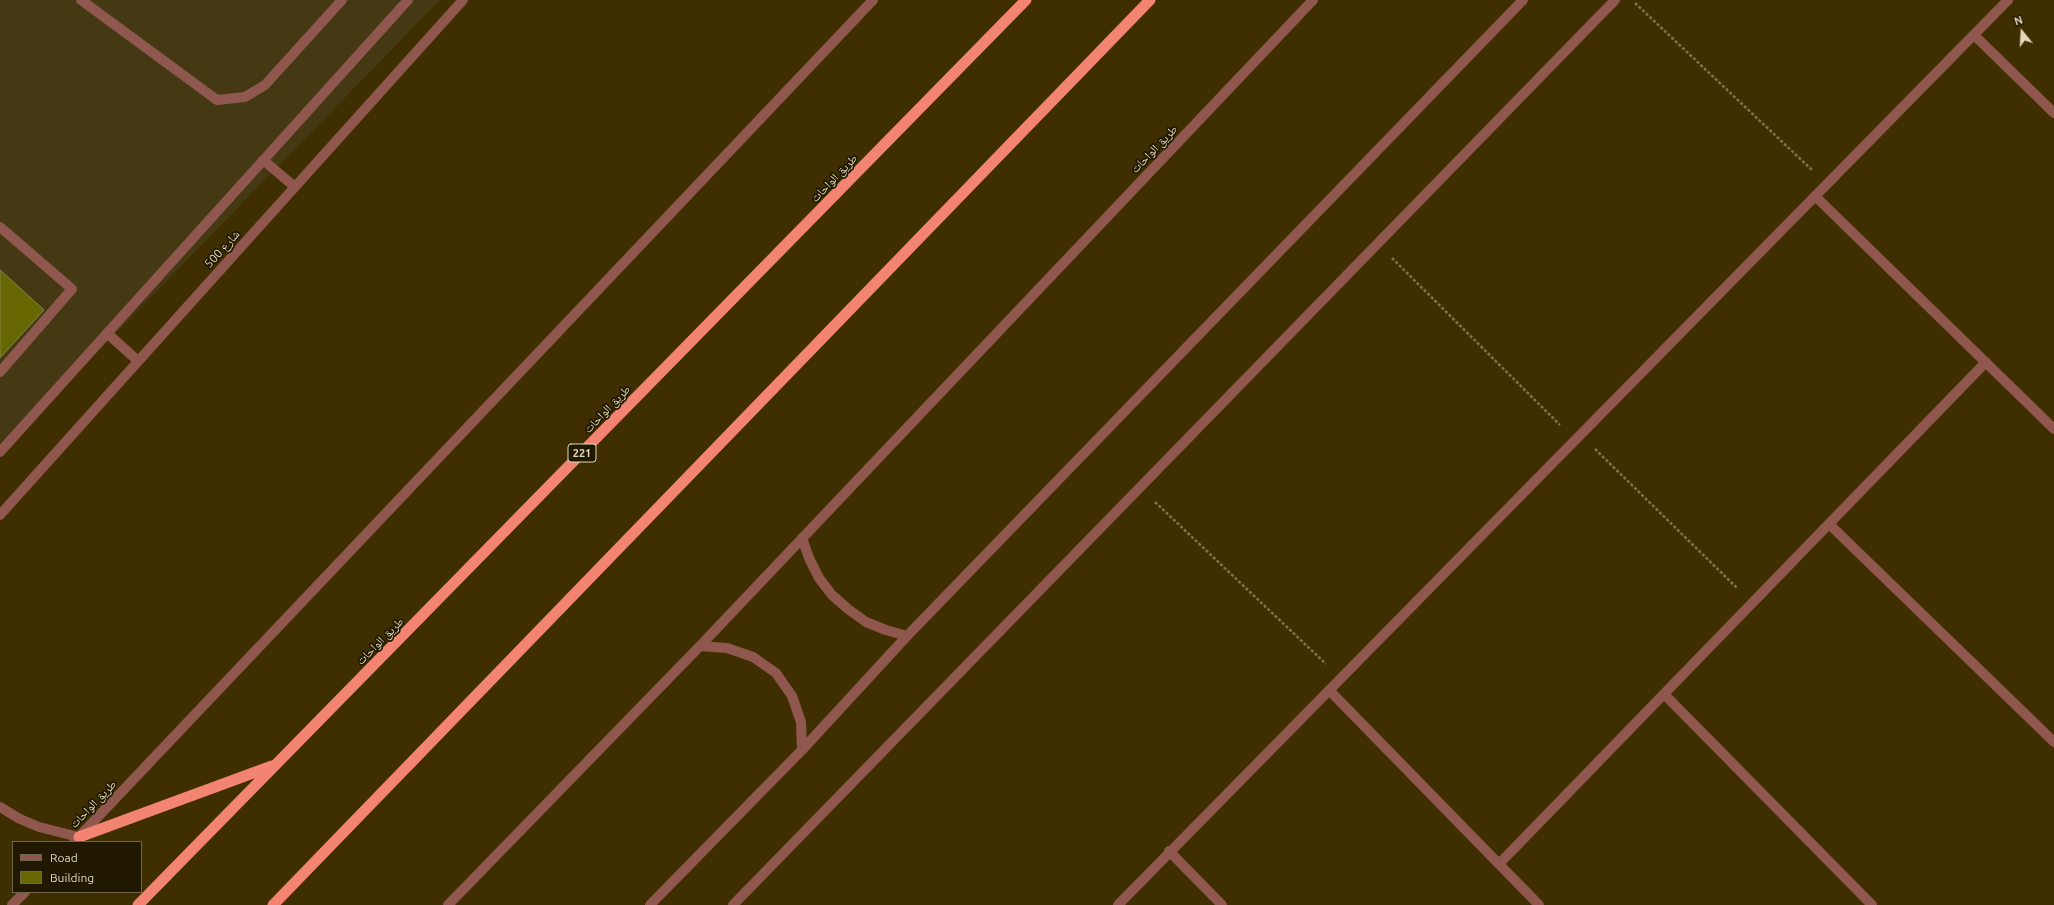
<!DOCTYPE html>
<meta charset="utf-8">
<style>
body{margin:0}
#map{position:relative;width:2054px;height:905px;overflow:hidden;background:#3f2f00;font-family:Ubuntu,sans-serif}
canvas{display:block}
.legend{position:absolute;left:12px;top:841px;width:130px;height:52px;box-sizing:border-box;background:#211801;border:1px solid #6e654b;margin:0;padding:5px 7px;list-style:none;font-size:12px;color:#e2d8b9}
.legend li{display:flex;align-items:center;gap:8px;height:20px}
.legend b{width:20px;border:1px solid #6e654b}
.north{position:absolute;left:2002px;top:12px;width:40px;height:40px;-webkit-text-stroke:3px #211801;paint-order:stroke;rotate:342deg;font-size:11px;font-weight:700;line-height:16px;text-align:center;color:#e2d8b9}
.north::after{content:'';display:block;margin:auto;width:14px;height:18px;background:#e2d8b9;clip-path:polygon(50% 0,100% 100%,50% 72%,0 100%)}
</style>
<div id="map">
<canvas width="2054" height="905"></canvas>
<ul class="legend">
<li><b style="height:5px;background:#8f574e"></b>Road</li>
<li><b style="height:11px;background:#666700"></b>Building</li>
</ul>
<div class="north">N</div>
</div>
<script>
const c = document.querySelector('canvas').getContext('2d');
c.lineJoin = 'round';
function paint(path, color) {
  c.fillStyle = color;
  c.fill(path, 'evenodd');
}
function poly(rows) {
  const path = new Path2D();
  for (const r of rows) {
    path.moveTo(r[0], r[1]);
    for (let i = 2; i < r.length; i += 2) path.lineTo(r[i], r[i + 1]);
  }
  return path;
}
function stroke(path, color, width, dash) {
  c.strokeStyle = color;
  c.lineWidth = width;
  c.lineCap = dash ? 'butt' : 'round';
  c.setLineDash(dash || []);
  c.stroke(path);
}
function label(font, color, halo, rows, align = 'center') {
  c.font = font + ' Ubuntu,"Noto Naskh Arabic",sans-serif';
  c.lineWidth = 3.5;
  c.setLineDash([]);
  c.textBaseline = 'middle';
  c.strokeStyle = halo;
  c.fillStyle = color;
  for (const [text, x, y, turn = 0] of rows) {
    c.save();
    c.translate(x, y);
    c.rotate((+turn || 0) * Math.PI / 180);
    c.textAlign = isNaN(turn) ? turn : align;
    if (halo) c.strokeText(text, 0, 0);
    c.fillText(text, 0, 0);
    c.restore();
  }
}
paint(poly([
 [0,0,440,0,0,452]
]), '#453914');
const building = poly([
 [0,270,44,310,0,358,0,270]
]);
paint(building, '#666700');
stroke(building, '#848649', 1);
stroke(poly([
 [1635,3,1812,170],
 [1392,258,1560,425],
 [1595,449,1737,588],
 [1155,502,1326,664]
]), '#807249', 2.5, [3, 2]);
stroke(poly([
 [81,0,217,100,245,97,265,85,342,0],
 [0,227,72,289,0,372]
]), '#8f574e', 10);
stroke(poly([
 [1974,35,2054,113],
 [263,160,295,187],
 [1815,196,2054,429],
 [107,333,138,361],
 [0,452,408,0],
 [0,515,463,0],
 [1829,524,2054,742],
 [802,538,809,558,819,578,832,595,848,609,866,622,886,630,907,636],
 [700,646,727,648,753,657,776,673,792,696,801,722,802,750],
 [1329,690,1539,905],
 [1664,694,1872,905],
 [0,807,20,819,39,827,79,837],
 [74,842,873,0],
 [1169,851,1222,905],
 [1499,864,1986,362],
 [12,905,25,892],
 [448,905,700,646,1313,0],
 [650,905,802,750,907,636,1523,0],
 [733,905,1615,0],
 [1118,905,2008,0]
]), '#8f574e', 10);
stroke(poly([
 [79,837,272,766],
 [138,905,1026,0],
 [273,905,1150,0]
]), '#f48472', 11);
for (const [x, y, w] of [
 [582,453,28]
]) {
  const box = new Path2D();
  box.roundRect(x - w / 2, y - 9, w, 18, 3);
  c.fillStyle = '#211801';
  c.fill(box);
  stroke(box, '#e2d8b9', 1);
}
label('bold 11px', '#e2d8b9', null, [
 ["221",582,453]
]);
label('12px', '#e2d8b9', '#211801', [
 ["طريق الواحات",1154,149,-46],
 ["طريق الواحات",834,178,-46],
 ["شارع 500",222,249,-48],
 ["طريق الواحات",607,409,-46],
 ["طريق الواحات",380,641,-45],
 ["طريق الواحات",93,804,-46]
]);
</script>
